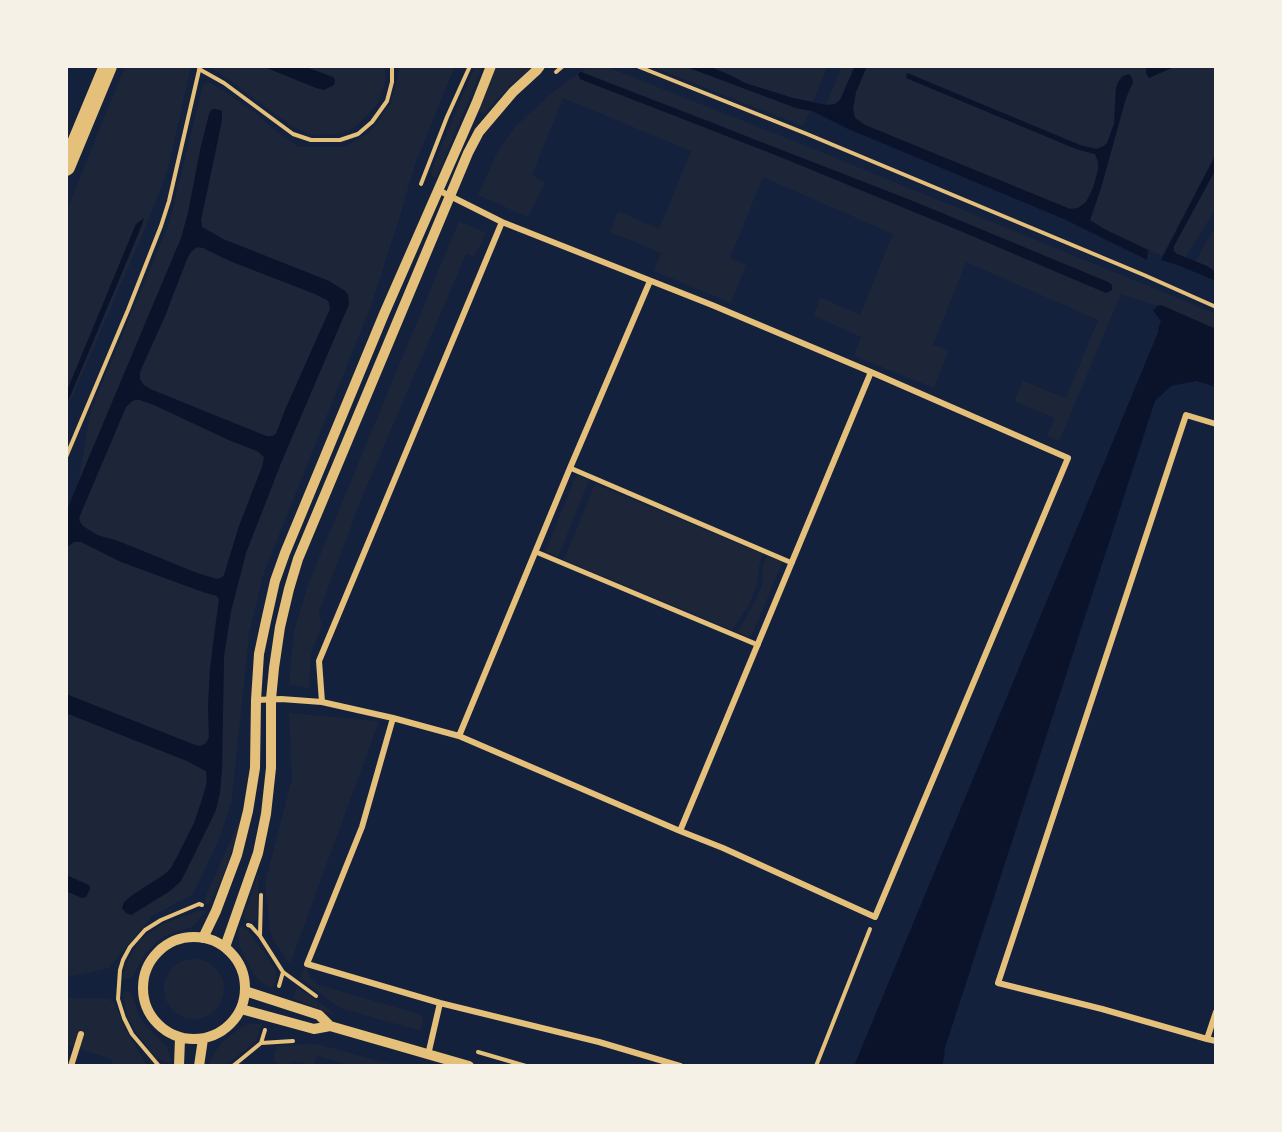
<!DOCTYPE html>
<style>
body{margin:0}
#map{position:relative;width:1282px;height:1132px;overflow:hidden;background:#14213d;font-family:Arial,sans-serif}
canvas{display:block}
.frame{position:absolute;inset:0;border:68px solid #f6f1e7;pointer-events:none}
</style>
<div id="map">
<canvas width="1282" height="1132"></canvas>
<div class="frame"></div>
</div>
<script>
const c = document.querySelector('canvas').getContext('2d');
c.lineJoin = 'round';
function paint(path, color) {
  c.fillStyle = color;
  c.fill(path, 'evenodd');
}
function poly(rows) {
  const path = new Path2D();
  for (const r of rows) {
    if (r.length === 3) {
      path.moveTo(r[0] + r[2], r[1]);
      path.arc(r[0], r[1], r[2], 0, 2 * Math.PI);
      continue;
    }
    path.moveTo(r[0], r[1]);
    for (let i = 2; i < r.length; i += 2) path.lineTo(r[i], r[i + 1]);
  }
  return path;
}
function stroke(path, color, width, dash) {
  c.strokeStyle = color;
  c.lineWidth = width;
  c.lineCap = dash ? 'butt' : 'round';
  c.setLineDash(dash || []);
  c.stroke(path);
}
paint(poly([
 [125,66,191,66,168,169,145,229,66,411,66,406,144,220,136,224,66,393,66,212],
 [210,66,262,66,315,87,327,74,302,66,384,66,386,79,378,103,363,119,354,128,340,134,312,135,293,127],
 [398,66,455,66,415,164,399,219,372,303,264,572,249,633,232,799,220,837,193,894,152,916,109,968,73,976,66,975,66,891,82,898,86,897,88,895,89,885,66,875,66,713,187,761,206,771,207,782,204,792,194,823,185,842,168,872,131,896,132,915,176,886,185,874,216,810,220,792,222,768,224,656,231,611,237,588,246,553,281,463,349,304,348,295,345,291,329,281,223,239,202,227,201,220,217,147,221,111,216,109,211,110,201,146,188,213,182,238,78,483,91,410,169,224,203,85,208,82,219,88,254,112,272,128,298,147,344,147,370,132,391,103,399,73],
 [475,66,483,66,436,178,432,176,431,171],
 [496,66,533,66,509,87,484,114,477,111],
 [589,66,605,66,826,154,1214,313,1216,314,1216,330,1161,306,1157,306,1121,294,1059,441,1047,436,1055,418,1014,401,1023,381,1066,398,1098,320,966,262,933,345,949,350,934,388,854,356,861,337,814,316,820,297,860,315,893,234,763,177,730,258,746,265,731,303,654,271,661,253,610,232,618,211,659,229,691,151,563,98,532,175,545,182,529,215,528,217,478,195,498,151,516,126,553,92,578,74,580,79,778,156,970,235,1106,293,715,123,581,72],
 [650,66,684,66,796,108,810,111,803,126],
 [708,66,828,66,813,102,793,98,745,83,730,75],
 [842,66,855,66,840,100,835,104,826,105],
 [867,66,1147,66,1146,73,1149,78,1176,66,1216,66,1216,154,1162,256,1104,229,1090,221,1101,188,1126,98,1133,82,1116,88,1114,124,1107,143,1104,146,1096,149,1080,145,907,73,907,78,1076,149,1095,154,1098,162,1098,170,1093,188,1086,202,1078,208,1070,209,865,125,855,118,853,109,856,92],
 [1216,169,1216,208,1185,258,1177,254,1174,251,1174,246],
 [459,221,486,233,474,257,466,254,361,500,319,612,322,625,311,653,309,688,289,685,294,631,309,582],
 [1216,225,1216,272,1195,262],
 [197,247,203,248,230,261,315,294,327,300,329,303,330,309,285,410,276,434,272,436,266,436,150,389,144,385,140,379,140,374,165,316,187,259,191,252],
 [135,400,140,400,154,405,231,441,257,451,264,457,262,467,239,526,224,575,221,578,217,579,197,573,118,541,97,535,83,526,80,522,79,518,81,513,126,407,132,401],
 [578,475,589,480,558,557,547,552,546,550,575,478],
 [595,484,763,554,759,567,757,584,749,605,732,630,564,560],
 [74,542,81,542,122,562,203,592,217,596,219,603,214,630,210,669,208,707,209,737,208,740,205,744,200,746,195,745,66,694,66,548],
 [767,556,783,561,751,637,747,636,737,632,754,604,761,588,763,580,762,568],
 [289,713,379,721,290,964,275,943,270,932,265,883,292,779],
 [241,817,236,838,222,878,209,905,205,901,205,898],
 [259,871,257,920,253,923,243,918],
 [201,910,206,911,198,921,192,927,164,936,156,942,145,954,133,976,124,980,123,976,125,967,129,958,141,939,162,924],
 [240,926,248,930,275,968,277,977,273,989,258,980,253,973,239,946,238,933],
 [194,989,30],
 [305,965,311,978,319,985,419,1014,422,1016,423,1019,421,1031,343,1009,336,1005,300,978],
 [297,987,333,1012,335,1016,293,998],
 [125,991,129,992,133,996,139,1016,144,1023,167,1047,172,1063,165,1062,156,1058,139,1036,129,1020,126,1011,123,993],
 [66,997,92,999,93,998,109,999,110,1001,114,1002,125,1028,147,1066,111,1066,113,1060,66,1044],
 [252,1024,262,1024,256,1041,225,1066,209,1066,211,1058,222,1042,243,1026],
 [309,1044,321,1045,397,1066,352,1066,317,1056,314,1065,294,1061,284,1066,281,1066,273,1059,277,1046]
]), '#1d2539');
paint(poly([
 [262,66,302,66,333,77,335,80,334,85,324,90,316,88],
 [684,66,708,66,730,75,745,83,793,98,826,105,835,104,840,100,855,66,867,66,856,92,853,109,855,118,865,125,1070,209,1078,208,1086,202,1093,188,1098,170,1098,162,1095,154,1076,149,906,78,907,73,1080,145,1096,149,1104,146,1107,143,1114,124,1116,88,1118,82,1123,76,1129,74,1132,78,1133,82,1126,98,1101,188,1090,220,1104,229,1148,250,1147,260,1066,220,846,128,812,111,796,108],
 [1147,66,1176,66,1149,78,1146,73],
 [581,72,913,201,1108,282,1112,285,1112,290,1106,293,970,235,778,156,580,79,578,74],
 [215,109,222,111,222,120,201,220,202,227,223,239,329,281,345,291,348,295,349,304,281,463,246,553,237,588,231,611,224,656,222,768,220,792,216,810,181,881,170,891,131,915,126,913,122,908,124,902,131,896,165,874,171,868,176,859,194,823,201,803,207,782,206,771,187,761,66,713,66,694,195,745,200,746,205,744,208,740,209,737,208,707,210,669,219,599,217,596,214,595,203,592,121,562,81,542,74,542,66,548,66,512,181,238,188,213,201,146,209,114,211,110],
 [197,247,203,248,230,261,315,294,327,300,329,303,330,309,285,410,276,434,272,436,266,436,150,389,144,385,140,379,140,371,165,316,187,259,191,252],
 [135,400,140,400,154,405,231,441,257,451,264,457,262,467,239,526,224,575,221,578,217,579,197,573,118,541,97,535,83,526,80,522,79,518,81,513,126,407,132,401],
 [1216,154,1216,169,1174,246,1174,251,1177,254,1207,266,1216,272,1216,281,1180,266,1161,260],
 [144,218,139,232,66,406,66,393,136,224],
 [1161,305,1216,329,1216,387,1196,381,1171,386,1155,401,944,1051,945,1054,942,1066,854,1066,1159,330,1158,329,1161,321,1153,311,1157,306],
 [66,875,89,885,90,889,86,897,82,898,66,891]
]), '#0b132b');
stroke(poly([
 [637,66,807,134,1144,275,1216,307],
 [199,69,224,83,293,134,311,140,340,140,358,134,372,122,387,101,392,82,392,66],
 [556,72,563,66],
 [421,184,447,117,470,66],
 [66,457,128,310,161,226,169,201,200,66],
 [248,925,251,926,260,936,283,972,279,986],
 [260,936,261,895],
 [283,972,316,996],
 [261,1043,293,1041],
 [478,1052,526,1066],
 [159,1066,132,1034,124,1018,118,999,120,970,123,960,130,947,145,930,161,920,199,904,202,905],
 [233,1066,261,1043,265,1030],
 [816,1066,870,929]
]), '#e5c07b', 4);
stroke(poly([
 [570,468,792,563],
 [536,552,758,645]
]), '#e5c07b', 5);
stroke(poly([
 [1216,424,1186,415,998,983,1102,1009,1207,1039,1216,1012],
 [256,700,281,699,322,702,393,718,459,736,680,831,723,848,875,917,1068,458,871,372,712,305,502,222,438,190],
 [322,702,319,661,502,222],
 [393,718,362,827,307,964,440,1003,599,1042,680,1066],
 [459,736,570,468,650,281],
 [680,831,871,372],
 [1207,1039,1216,1041],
 [428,1055,440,1003],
 [71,1066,81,1034]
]), '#e5c07b', 6);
stroke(poly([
 [194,988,51],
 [203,938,216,911,237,855,248,811,255,768,256,700,259,654,266,621,275,581,285,553,384,314,476,104,491,66],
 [225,947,258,853,266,814,271,768,271,699,274,668,280,627,289,589,298,559,468,153,479,132,513,92,537,70,540,66],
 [245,991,319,1015,330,1026],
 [241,1009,314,1029,330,1026,469,1066],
 [179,1066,180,1038],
 [199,1066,203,1039]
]), '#e5c07b', 10);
stroke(poly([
 [66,167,108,66]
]), '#e5c07b', 18);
</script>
